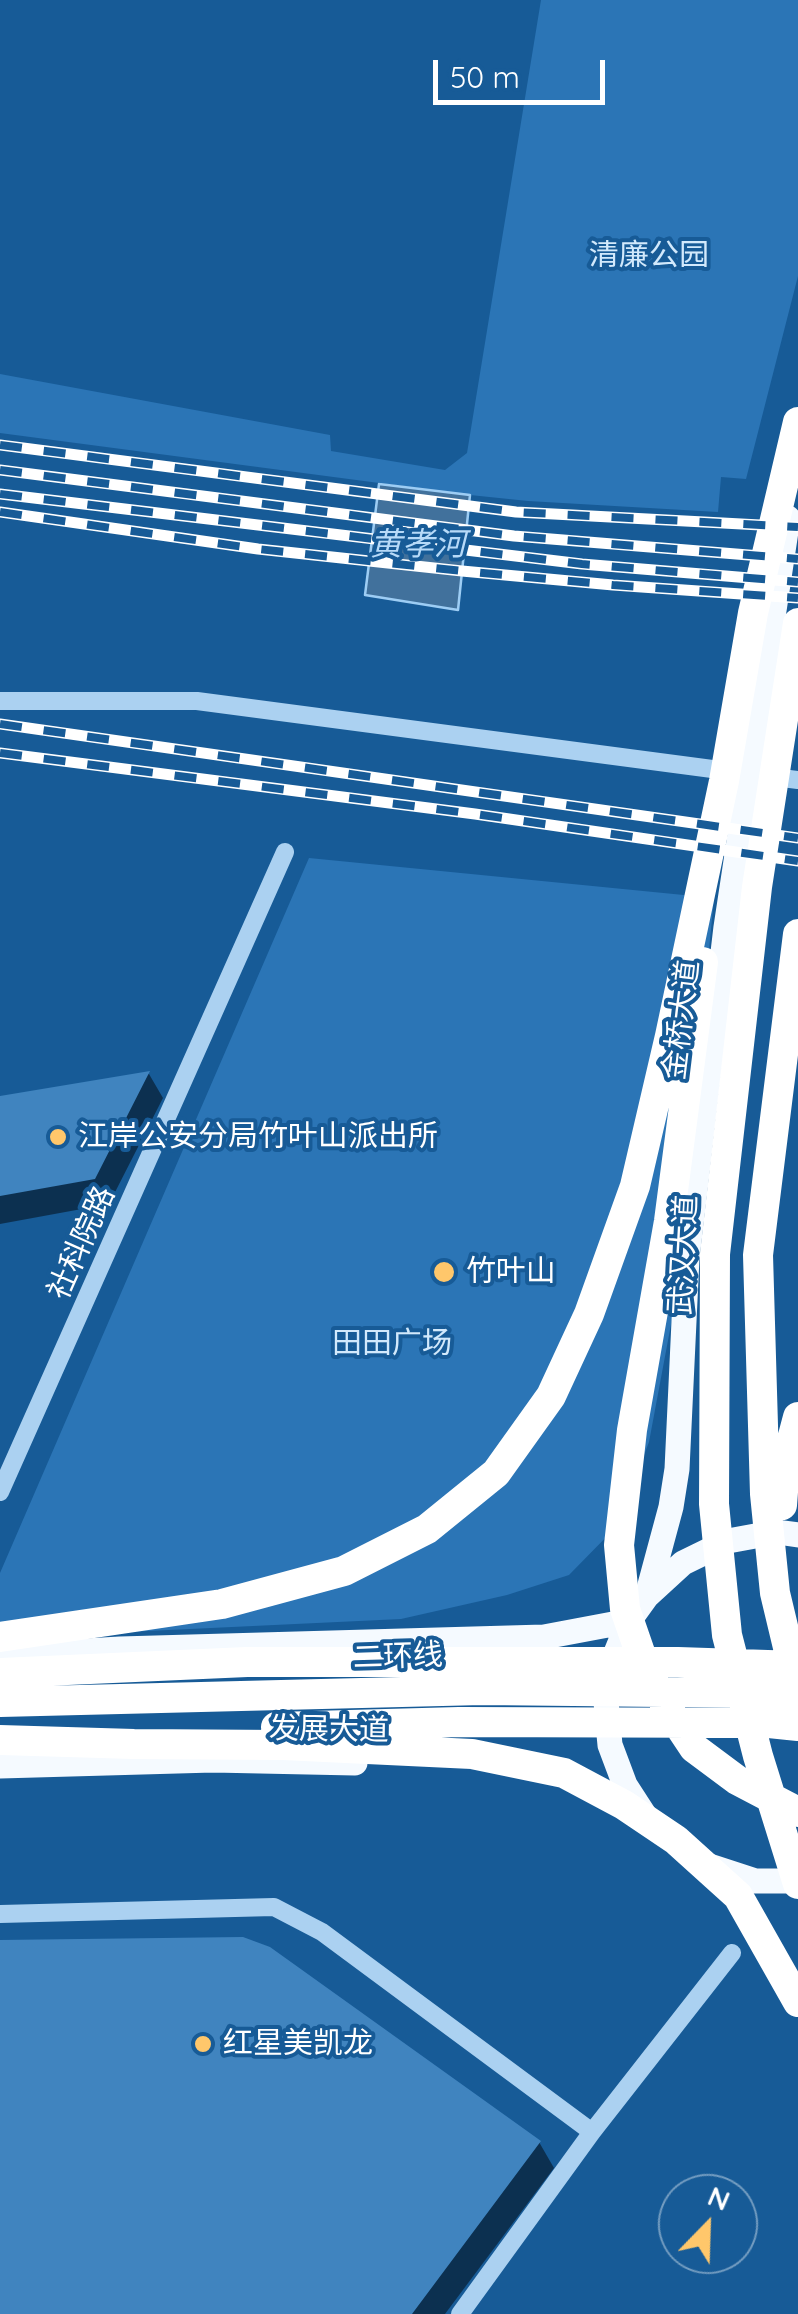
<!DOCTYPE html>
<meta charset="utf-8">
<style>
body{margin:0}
#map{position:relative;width:798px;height:2314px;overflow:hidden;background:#175b97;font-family:Quicksand,sans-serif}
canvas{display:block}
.north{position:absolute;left:658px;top:2174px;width:100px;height:100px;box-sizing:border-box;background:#175b97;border:2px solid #749dc1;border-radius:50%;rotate:23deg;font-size:28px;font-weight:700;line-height:40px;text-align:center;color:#fff}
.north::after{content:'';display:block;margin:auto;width:35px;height:45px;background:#ffc76b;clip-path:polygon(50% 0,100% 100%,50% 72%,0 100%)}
.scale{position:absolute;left:433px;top:60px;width:172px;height:45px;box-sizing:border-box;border:5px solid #fff;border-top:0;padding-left:12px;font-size:30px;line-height:35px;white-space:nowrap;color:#fff;-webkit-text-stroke:8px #175b97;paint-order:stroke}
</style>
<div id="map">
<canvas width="798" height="2314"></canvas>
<div class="north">N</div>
<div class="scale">50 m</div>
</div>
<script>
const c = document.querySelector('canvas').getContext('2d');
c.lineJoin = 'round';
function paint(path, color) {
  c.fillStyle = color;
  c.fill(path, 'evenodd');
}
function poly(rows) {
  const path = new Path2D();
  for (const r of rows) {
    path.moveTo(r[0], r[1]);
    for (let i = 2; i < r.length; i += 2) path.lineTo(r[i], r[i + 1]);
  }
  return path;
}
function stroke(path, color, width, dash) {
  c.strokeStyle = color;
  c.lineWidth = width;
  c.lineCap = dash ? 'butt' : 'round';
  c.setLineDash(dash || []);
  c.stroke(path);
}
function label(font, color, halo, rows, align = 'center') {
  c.font = font + ' Quicksand,"Noto Sans SC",sans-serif';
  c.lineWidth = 8;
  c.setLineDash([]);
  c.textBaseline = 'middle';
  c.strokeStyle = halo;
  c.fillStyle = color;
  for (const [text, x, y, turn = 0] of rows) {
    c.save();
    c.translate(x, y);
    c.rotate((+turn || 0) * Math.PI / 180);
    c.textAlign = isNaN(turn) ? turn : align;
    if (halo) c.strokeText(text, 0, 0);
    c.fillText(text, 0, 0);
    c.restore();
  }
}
paint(poly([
 [541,0,798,0,798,276,746,479,721,477,718,512,528,501,470,495,0,433,0,374,330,435,331,451,445,470,467,453],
 [309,858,714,898,675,1303,649,1442,617,1526,569,1575,507,1595,401,1619,0,1638,0,1573]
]), '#2b75b6');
const water = poly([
 [379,484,470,495,458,610,365,595,379,484]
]);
paint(water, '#41719c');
stroke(water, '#9dcdf4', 2.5);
paint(poly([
 [149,1074,163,1098,109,1204,0,1224,0,1099],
 [0,1943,539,2142,554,2168,445,2314,0,2314]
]), '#0007');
paint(poly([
 [150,1071,95,1179,0,1196,0,1096],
 [243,1937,270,1947,541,2141,412,2314,0,2314,0,1940]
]), '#4084bf');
stroke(poly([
 [0,701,197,701,735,772],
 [766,776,798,780],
 [0,1492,285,852],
 [0,1914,274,1907,322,1932,592,2132],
 [460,2314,592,2132,732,1953]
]), '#abd1f1', 18);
stroke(poly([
 [647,1596,671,1507,677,1469,687,1258,726,927,788,518],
 [0,1656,120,1649,544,1637,629,1621],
 [0,1766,213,1760,355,1763],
 [647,1819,625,1785,610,1745,606,1702,613,1660,629,1621,647,1596,683,1563,728,1541,777,1532,798,1535],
 [706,1865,755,1881,798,1881]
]), '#f5faff', 25);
stroke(poly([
 [798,623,757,887,715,1254,714,1504,727,1635,758,1756,798,1884],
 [703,962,669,1221,632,1430,619,1545,625,1609,644,1664,668,1709,694,1748,737,1780,798,1812],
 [782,1505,785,1466,798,1417],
 [0,1637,222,1604,344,1571,427,1529,496,1473,551,1396,589,1314,635,1186,670,1036,724,781,753,613,798,422],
 [0,1673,247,1662,678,1662,798,1666],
 [797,1685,775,1593,765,1494,758,1255,798,934],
 [0,1702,482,1690,756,1693,798,1697],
 [276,1727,459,1722,769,1723,798,1726],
 [0,1740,134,1744,283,1745,472,1754,564,1773,624,1805,676,1840,738,1896,798,2002]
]), '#fff', 30);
const rail = poly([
 [0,445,516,512,798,527],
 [0,470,514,536,798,559],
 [0,494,582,564,798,582],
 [0,512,258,549,462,571,613,585,798,598],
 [0,724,798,838],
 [0,753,475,814,798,861]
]);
stroke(rail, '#fff', 11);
stroke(rail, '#175b97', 8, [22]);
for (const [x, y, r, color] of [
 [58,1137,10,"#ffc76b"],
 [444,1272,12,"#ffc76b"],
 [203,2044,10,"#ffc76b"]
]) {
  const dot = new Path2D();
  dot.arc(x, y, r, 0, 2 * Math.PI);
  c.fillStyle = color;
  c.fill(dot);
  stroke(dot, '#175b97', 4);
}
label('30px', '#d2e9fc', '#175b97', [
 ["清廉公园",649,256],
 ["田田广场",392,1344]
]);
label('30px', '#fff', '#175b97', [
 ["金桥大道",682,1020,-83],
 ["社科院路",82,1243,-66],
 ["武汉大道",684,1255,-87],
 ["二环线",398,1657,-2],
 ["发展大道",329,1730,1]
]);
label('30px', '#fff', '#175b97', [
 ["江岸公安分局竹叶山派出所",78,1137],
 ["竹叶山",466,1272],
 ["红星美凯龙",223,2044]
], 'left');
label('italic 32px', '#b7daf8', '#175b97', [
 ["黄孝河",418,545]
]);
</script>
